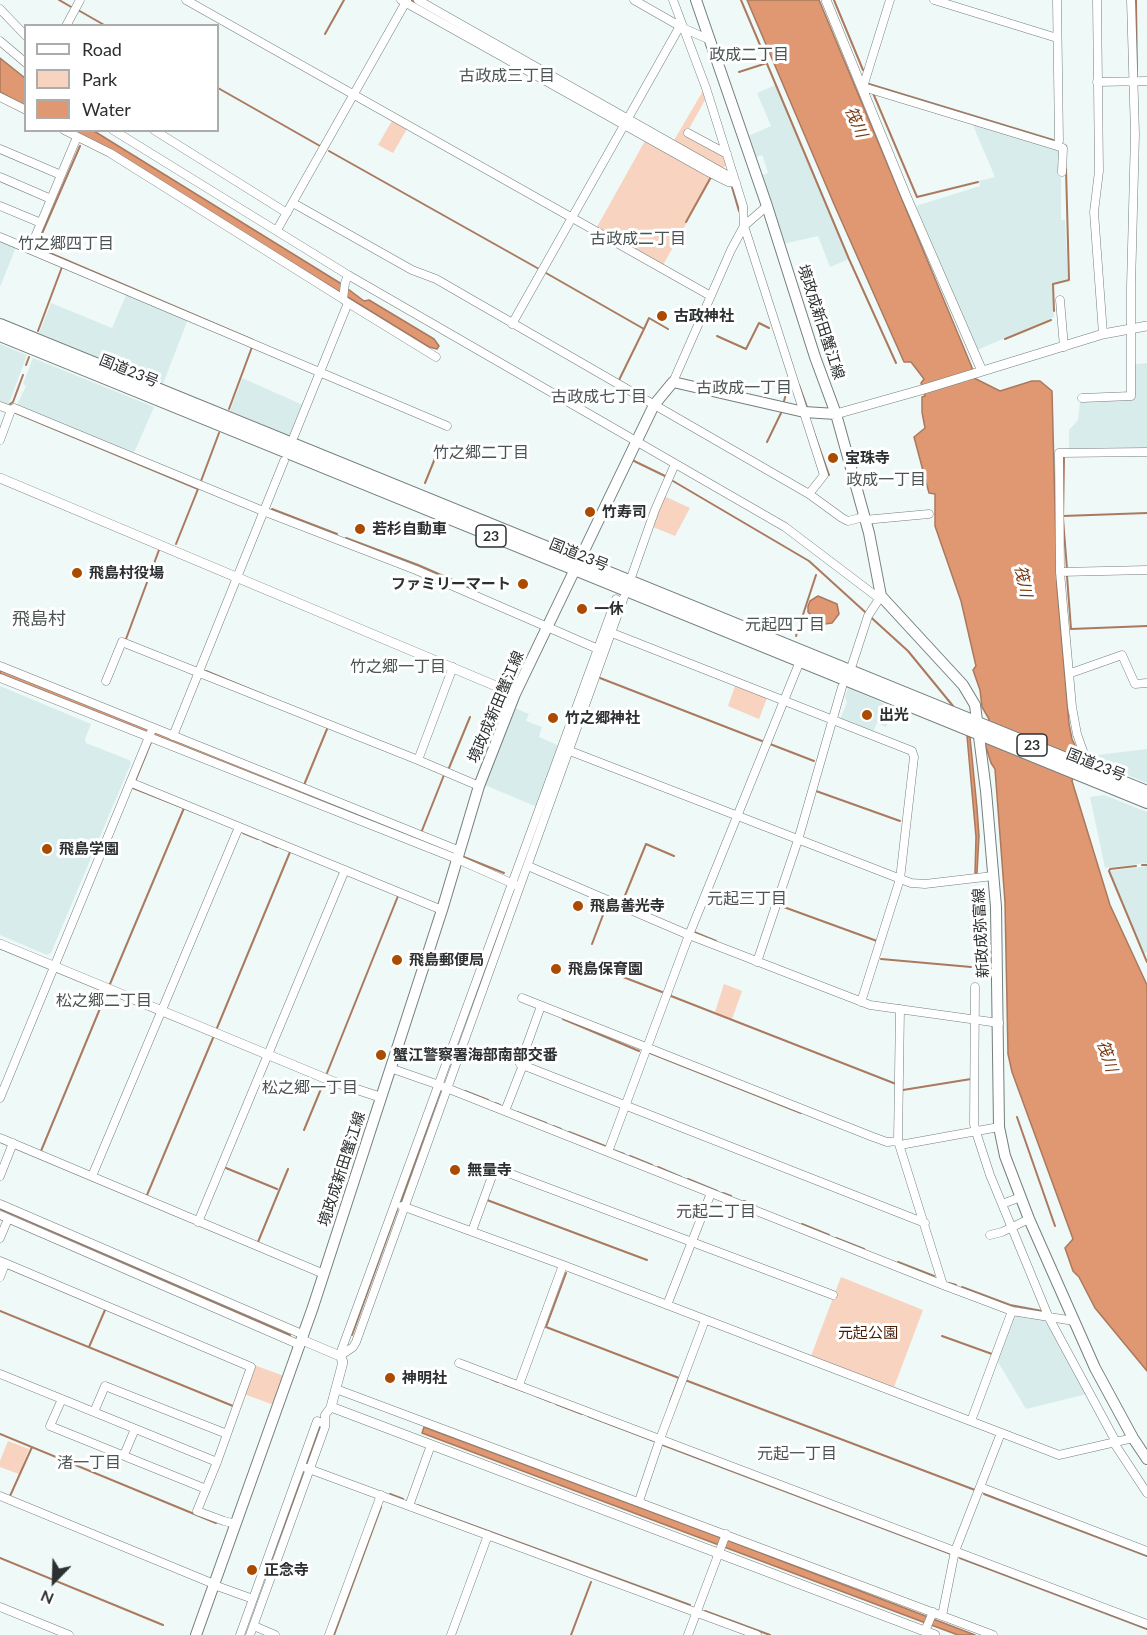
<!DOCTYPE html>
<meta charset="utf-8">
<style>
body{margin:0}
#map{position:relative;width:1147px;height:1635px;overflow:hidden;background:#eef9f8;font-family:Lato,sans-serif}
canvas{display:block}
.legend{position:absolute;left:24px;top:24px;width:195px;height:108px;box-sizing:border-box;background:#fff;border:2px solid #abacac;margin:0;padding:8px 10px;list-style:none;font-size:18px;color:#2c3030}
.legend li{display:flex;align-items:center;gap:12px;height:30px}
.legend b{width:30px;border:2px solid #abacac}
.north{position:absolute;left:24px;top:1551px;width:60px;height:60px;-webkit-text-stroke:4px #fff;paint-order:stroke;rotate:203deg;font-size:16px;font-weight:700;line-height:24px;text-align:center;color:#2c3030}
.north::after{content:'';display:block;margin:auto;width:21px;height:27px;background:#2c3030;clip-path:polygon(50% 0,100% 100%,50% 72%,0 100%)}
</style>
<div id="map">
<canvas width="1147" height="1635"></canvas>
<ul class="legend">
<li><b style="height:8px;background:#fff"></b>Road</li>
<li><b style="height:16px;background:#f8d3c0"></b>Park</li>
<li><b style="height:16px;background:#e09872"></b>Water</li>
</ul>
<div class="north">N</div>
</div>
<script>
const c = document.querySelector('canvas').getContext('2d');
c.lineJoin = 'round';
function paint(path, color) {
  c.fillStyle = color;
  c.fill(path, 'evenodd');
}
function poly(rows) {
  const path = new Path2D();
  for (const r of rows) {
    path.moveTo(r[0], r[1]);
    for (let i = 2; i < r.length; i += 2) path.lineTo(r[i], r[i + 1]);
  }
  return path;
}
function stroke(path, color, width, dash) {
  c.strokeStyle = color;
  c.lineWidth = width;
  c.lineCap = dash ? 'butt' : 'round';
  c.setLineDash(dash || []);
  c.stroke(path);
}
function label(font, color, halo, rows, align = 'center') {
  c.font = font + ' Lato,"Noto Sans JP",sans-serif';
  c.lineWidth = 6;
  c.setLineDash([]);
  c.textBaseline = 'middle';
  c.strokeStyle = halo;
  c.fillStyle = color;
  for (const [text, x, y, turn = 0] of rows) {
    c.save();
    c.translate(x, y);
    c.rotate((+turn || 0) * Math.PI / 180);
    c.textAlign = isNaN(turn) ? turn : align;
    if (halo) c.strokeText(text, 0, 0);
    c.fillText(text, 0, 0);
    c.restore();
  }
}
paint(poly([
 [776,85,849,259,830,267,818,236,783,244,760,176,768,173,764,160,762,155,754,158,746,137,771,126,757,93],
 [972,123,1061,149,1061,220,1065,220,1068,279,1052,283,1054,317,977,350,916,206,980,186,979,181,995,177],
 [0,240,16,247,0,287],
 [127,293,188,319,163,384,39,333,51,303,112,328],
 [0,344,27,355,8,406,0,402],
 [33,358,154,407,134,453,17,405,26,386,23,384],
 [1147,363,1147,450,1069,451,1069,430,1078,420,1080,402,1135,399,1135,364],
 [242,378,303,405,291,436,230,411],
 [0,686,91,724,85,739,86,743,129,760,131,763,51,953,47,955,0,935],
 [848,688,908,714,905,722,891,717,886,727,877,723,873,732,840,719,847,703,845,697],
 [515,708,529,714,526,721,542,727,539,737,560,746,537,807,485,785],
 [1147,749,1147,783,1090,760,1089,756],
 [1104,795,1147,812,1147,863,1105,868,1090,797],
 [1147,866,1147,952,1144,953,1119,898,1110,871],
 [1016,1315,1048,1321,1087,1394,1026,1409,998,1362,1000,1353,1013,1317]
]), '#d8edeb');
paint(poly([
 [703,91,705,100,686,134,724,156,727,165,721,169,673,142],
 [393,119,408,127,393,153,378,145],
 [646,139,713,176,663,265,597,227],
 [664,496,690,508,675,536,653,527],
 [735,686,767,698,759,719,728,706],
 [724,984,742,991,732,1019,715,1012],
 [841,1277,923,1310,894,1387,811,1356],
 [254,1365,284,1376,274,1405,244,1394],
 [8,1441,29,1449,19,1474,0,1467,0,1461]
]), '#f8d3c0');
const water = poly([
 [747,0,819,0,973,370,974,378,1000,391,1032,381,1040,381,1052,391,1057,587,1069,724,1072,739,1080,756,1072,781,1110,905,1147,985,1147,1371,1095,1308,1079,1277,1073,1271,1065,1248,1073,1239,1012,1072,1008,1054,1005,902,995,769,991,763,985,744,989,719,982,707,980,690,973,670,976,666,961,601,935,526,935,494,929,493,914,437,925,428,922,412,922,397,925,396,921,383,924,379,911,362,904,362,834,204,747,0],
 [0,58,25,78,25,106,0,92,0,58],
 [72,131,94,131,340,283,364,301,369,300,434,339,439,346,437,349,429,347,175,191,72,131],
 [818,596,837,604,839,614,832,623,825,624,815,619,808,612,808,606,810,601,818,596],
 [0,670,454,852,453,855,0,674,0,670],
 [967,736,970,737,977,808,979,836,977,873,975,873,976,837,967,736],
 [424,1427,727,1540,975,1635,958,1635,923,1622,422,1433,424,1427]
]);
paint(water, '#e09872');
stroke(water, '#aa795e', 1.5);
stroke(poly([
 [59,0,73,8],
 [411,0,417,4],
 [741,0,763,52],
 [834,0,863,70],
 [1136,0,1137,78],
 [78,10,106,26],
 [325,34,344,0],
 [765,59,849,259,896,363],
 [739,72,767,63],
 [869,84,1053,140],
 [218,88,320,146],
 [873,93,917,197,978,182],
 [80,146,37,245,38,248,253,340],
 [329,151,539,269],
 [732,187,739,211],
 [686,222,711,177],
 [546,273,644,329,649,318,668,329],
 [1054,311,1053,284,1069,280,1066,169],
 [38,331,62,267],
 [717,336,746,349,759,323,769,328],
 [1005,339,1051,320],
 [26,365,29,357],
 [619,380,644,329],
 [799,385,807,407],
 [784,401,790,381,789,378],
 [10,404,13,402,23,375],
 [229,409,252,347],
 [16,413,198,489,176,544],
 [812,427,829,475],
 [767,442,782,411],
 [1064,458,1063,519,1067,569],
 [632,460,665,476],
 [201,481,219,433],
 [673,481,809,561,908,651,953,706],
 [425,483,440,446],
 [272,509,337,534],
 [1063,516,1147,513],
 [346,538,418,565,471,588],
 [1067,576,1071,629,1147,626],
 [796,636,816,575],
 [126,639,159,550],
 [206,671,264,695],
 [600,678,762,741],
 [770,744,814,761],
 [449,768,470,717],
 [136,779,151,742],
 [304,785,327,729],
 [133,788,209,818],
 [816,791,900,821],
 [243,833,258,839],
 [421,833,444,775],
 [263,841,277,847],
 [464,857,504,873],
 [1142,865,1147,865],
 [1136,866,1110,869,1109,871,1147,962],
 [622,903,646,844,674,856],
 [781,906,877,941],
 [694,932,716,941],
 [592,944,606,907],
 [881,959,971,967],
 [592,965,662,992],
 [110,984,184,808],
 [671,996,896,1084],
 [563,1019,639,1051],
 [217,1028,290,852],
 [650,1053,801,1113],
 [327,1073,398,896],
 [903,1090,971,1079],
 [465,1091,488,1100],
 [495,1103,500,1105],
 [517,1112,546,1123],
 [1017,1117,1055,1226],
 [553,1126,561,1129],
 [304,1130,323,1084],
 [569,1132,605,1146],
 [613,1150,624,1154],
 [41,1151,106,994],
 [630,1156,652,1165],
 [658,1167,681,1177],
 [226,1168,277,1189],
 [688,1179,717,1191],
 [723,1193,731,1196],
 [147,1195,213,1038],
 [487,1200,647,1260],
 [744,1201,756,1206],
 [401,1202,440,1092],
 [0,1209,290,1335],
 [802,1224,829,1235],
 [836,1238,864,1249],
 [258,1242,288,1169],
 [898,1262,934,1276],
 [566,1273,546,1327,679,1378,670,1402],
 [949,1283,956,1285],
 [962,1287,1010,1305,1042,1311],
 [0,1311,233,1406],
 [352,1335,397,1210],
 [942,1336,992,1354],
 [89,1347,105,1310],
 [491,1379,498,1382],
 [685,1380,975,1490],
 [504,1384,526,1392],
 [534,1395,551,1402],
 [556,1404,582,1414],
 [588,1416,654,1441],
 [0,1434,216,1523],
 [663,1445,951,1554],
 [307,1464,320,1427],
 [390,1494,403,1499],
 [984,1494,1147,1556],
 [10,1496,32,1447],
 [417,1505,690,1605],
 [0,1558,163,1625],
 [960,1558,1147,1629],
 [266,1573,304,1473],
 [705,1611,770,1635],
 [334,1635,381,1507],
 [571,1635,591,1582]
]), '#aa795e', 2);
const minor = poly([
 [186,0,709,295],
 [401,0,710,173,728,182,736,183],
 [418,0,727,175,733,175],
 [634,0,683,28,710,40],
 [673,0,706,88,743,206,744,226,824,475,809,494],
 [890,0,863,87,1057,146,1059,141,1057,0],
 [934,0,1057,38],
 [1097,0,1099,171,1094,212,1103,334],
 [0,9,26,36],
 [66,26,80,0],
 [0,41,26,63],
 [1097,82,1147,81],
 [0,97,26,110],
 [64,130,110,153,343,299],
 [113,130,348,275,785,527,876,596,881,596,868,616,852,665],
 [154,130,287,213],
 [688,133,727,154],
 [1057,146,1063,148,1062,172],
 [0,149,61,175],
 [0,177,51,199],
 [293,203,412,270,436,279,809,494,842,518,848,521,864,517],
 [0,206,41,223],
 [277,230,407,0],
 [0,237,447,426],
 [30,249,77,137],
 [1060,300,1064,347],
 [348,303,436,357],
 [512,324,680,26],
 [673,382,731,250,744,226,767,206],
 [1082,398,1131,396,1131,286,1135,134,1131,0],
 [0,406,11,410],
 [294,436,348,303,343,299,345,283,348,275],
 [0,440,11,410,14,408,263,511,416,570,598,649],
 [864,520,929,514],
 [1060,572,1147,570],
 [632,575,655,510,675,464],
 [612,633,912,751,914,757,900,879,861,1002],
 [0,666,460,851],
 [1071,673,1122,655,1135,684,1147,683],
 [0,678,457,859,516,885],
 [106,681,122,642,418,760,453,667],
 [173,736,284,461],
 [570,751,911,883,925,884,993,876],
 [418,760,479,786],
 [1089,768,1077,734,1072,707,1060,572,1059,453,1147,452],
 [132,783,442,910],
 [528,866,689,935,870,1005,999,1023],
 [757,962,798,840,842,687],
 [975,987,974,1124,976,1132,990,1175,1049,1318,1116,1442],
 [522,998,873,1137,887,1142,898,1141],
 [541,1006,520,1064,925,1223],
 [900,1009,898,1141,943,1285],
 [390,1068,439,1085,943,1285,1012,1311,1074,1321],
 [0,1098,151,732],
 [505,1111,523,1065],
 [0,1138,324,1274],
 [900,1145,999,1127],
 [608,1152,689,935,800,661],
 [0,1176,13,1143],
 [92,1176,239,827],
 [0,1204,304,1335],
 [1002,1204,1021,1197],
 [402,1206,563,1265,1059,1455,1133,1438],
 [0,1215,300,1345],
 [198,1222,345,870],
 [472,1231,495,1168,833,1295],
 [990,1235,1002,1232,1029,1219],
 [0,1238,8,1219],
 [0,1261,251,1367,217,1462,197,1511,224,1521,236,1524],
 [0,1277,5,1264],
 [667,1305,711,1193],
 [340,1354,616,599],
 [340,1356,353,1347,356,1342,624,597],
 [459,1363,1147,1624],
 [0,1374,217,1462],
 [519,1385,563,1265],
 [336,1389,993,1635],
 [62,1399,50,1426,206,1489],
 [94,1412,105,1386,227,1434],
 [971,1421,1012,1311],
 [1114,1443,1147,1493],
 [124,1455,135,1429],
 [301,1466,757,1635],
 [980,1487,1147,1551],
 [0,1496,214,1584],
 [639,1501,660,1439,705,1320],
 [409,1506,431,1445],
 [214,1585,253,1599],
 [0,1607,69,1635],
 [942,1616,955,1551,1001,1433],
 [254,1626,275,1635],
 [925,1631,933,1612],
 [240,1635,317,1421,325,1424],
 [250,1635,325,1427,325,1415,331,1407],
 [329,1635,381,1495],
 [451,1635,488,1535],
 [688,1635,726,1534]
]);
const tertiary = poly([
 [826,0,906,196,982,371],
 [836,414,921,390,1103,334,1147,326],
 [0,478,515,694],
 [0,944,334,1082,380,1097],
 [302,1340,340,1356,343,1362,331,1407,935,1635]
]);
const secondary = poly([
 [836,414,869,533,881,596,963,685,975,705,986,791,996,907,999,1127,1005,1156,1029,1219,1095,1368,1133,1438,1147,1459],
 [196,1635,313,1307,442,910,479,786,515,694,654,405,673,382,804,412,836,414,815,357,767,206,696,0]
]);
const trunk = poly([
 [0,325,1147,792],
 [0,335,1147,802]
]);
stroke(minor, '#757f7e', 9);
stroke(tertiary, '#757f7e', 10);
stroke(secondary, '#757f7e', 12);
stroke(trunk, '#757f7e', 14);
stroke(minor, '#fff', 8);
stroke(tertiary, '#fff', 9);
stroke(secondary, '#fff', 10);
stroke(trunk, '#fff', 12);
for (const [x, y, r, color] of [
 [662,316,6,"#aa4b00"],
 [833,458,6,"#aa4b00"],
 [590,512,6,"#aa4b00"],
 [360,529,6,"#aa4b00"],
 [77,573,6,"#aa4b00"],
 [523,584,6,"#aa4b00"],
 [582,609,6,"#aa4b00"],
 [867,715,6,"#aa4b00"],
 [553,718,6,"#aa4b00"],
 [47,849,6,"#aa4b00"],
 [578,906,6,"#aa4b00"],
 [397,960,6,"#aa4b00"],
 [556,969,6,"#aa4b00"],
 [381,1055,6,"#aa4b00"],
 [455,1170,6,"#aa4b00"],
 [390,1378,6,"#aa4b00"],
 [252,1570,6,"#aa4b00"]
]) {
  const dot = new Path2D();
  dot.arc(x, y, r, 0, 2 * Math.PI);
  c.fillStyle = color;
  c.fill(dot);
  stroke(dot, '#fff', 2);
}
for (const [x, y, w] of [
 [491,536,30],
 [1032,745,30]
]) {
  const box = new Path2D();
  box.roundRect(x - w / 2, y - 11, w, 22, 4.5);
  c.fillStyle = '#fff';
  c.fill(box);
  stroke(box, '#2c3030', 1.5);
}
label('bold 14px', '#2c3030', null, [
 ["23",491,536],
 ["23",1032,745]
]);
label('bold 15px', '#2c3030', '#fff', [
 ["古政神社",674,316],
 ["宝珠寺",845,458],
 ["竹寿司",602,512],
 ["若杉自動車",372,529],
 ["飛島村役場",89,573],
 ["ファミリーマート",511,584,"right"],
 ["一休",594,609],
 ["出光",879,715],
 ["竹之郷神社",565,718],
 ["飛島学園",59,849],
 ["飛島善光寺",590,906],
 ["飛島郵便局",409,960],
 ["飛島保育園",568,969],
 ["蟹江警察署海部南部交番",393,1055],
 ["無量寺",467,1170],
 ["神明社",402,1378],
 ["正念寺",264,1570]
], 'left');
label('15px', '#2c3030', '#fff', [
 ["境政成新田蟹江線",821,322,72],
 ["国道23号",129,371,22],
 ["国道23号",579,555,22],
 ["境政成新田蟹江線",496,707,-67],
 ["国道23号",1096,765,22],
 ["新政成弥富線",981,933,-93],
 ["境政成新田蟹江線",342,1169,-72]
]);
label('15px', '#491c00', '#fff', [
 ["元起公園",868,1333]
]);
label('16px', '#4b5453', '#fff', [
 ["政成二丁目",749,55],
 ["古政成三丁目",507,76],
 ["古政成二丁目",638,239],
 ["竹之郷四丁目",66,244],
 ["古政成一丁目",744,388],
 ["古政成七丁目",599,397],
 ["竹之郷二丁目",481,453],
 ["政成一丁目",886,480],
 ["元起四丁目",785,625],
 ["竹之郷一丁目",398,667],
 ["元起三丁目",747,899],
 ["松之郷二丁目",104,1001],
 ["松之郷一丁目",310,1088],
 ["元起二丁目",716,1212],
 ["元起一丁目",797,1454],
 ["渚一丁目",89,1463]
]);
label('italic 16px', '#77360b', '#fff', [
 ["筏川",856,122,66],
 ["筏川",1023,581,78],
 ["筏川",1107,1056,71]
]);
label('18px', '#4b5453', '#fff', [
 ["飛島村",39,619]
]);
</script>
